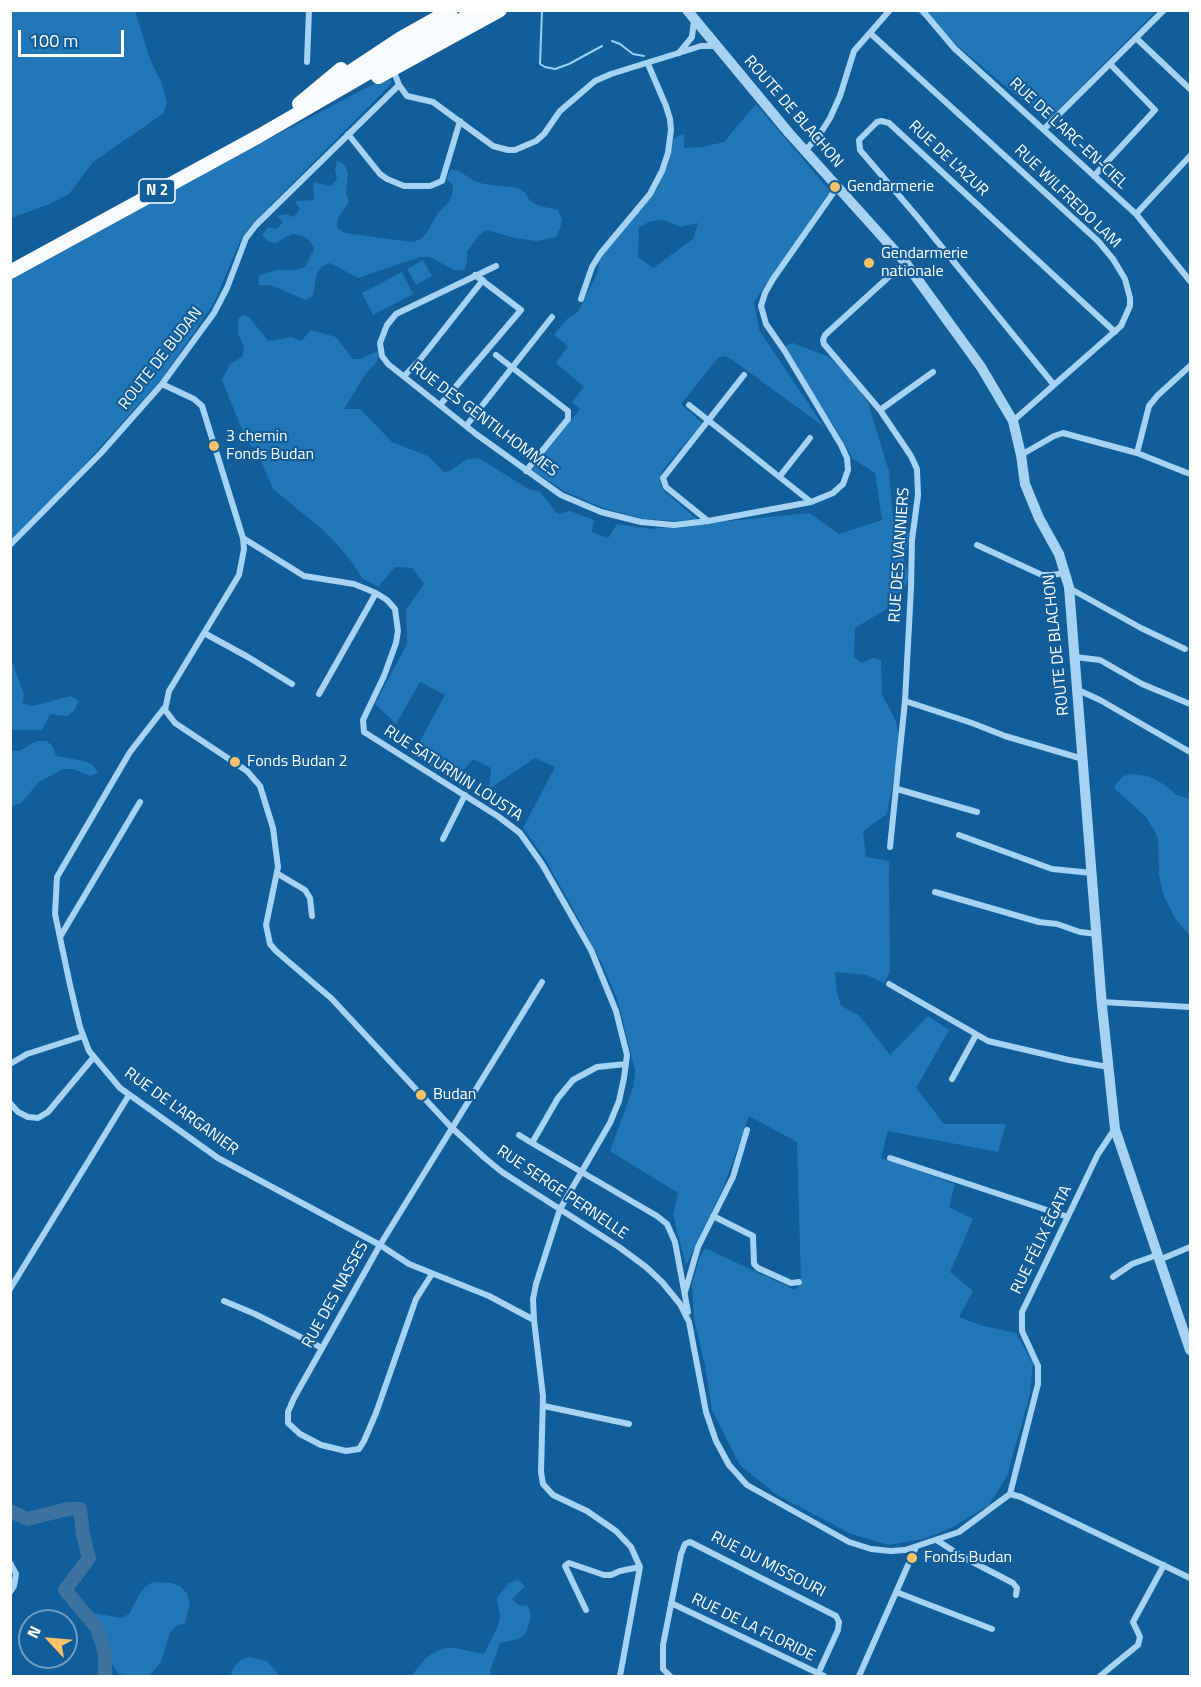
<!DOCTYPE html>
<meta charset="utf-8">
<style>
body{margin:0}
#map{position:relative;width:1201px;height:1687px;overflow:hidden;background:#125e9a;font-family:"Titillium Web",sans-serif}
canvas{display:block}
.frame{position:absolute;inset:0;border:12px solid #fff;pointer-events:none}
.north{position:absolute;left:18px;top:1609px;width:60px;height:60px;box-sizing:border-box;background:#125e9a;border:2px solid #719ec2;border-radius:50%;rotate:296deg;font-size:16px;font-weight:700;line-height:24px;text-align:center;color:#fff}
.north::after{content:'';display:block;margin:auto;width:21px;height:27px;background:#ffc268;clip-path:polygon(50% 0,100% 100%,50% 72%,0 100%)}
.scale{position:absolute;left:18px;top:30px;width:106px;height:27px;box-sizing:border-box;border:3px solid #fff;border-top:0;padding-left:8px;font-size:18px;line-height:21px;white-space:nowrap;color:#fff;-webkit-text-stroke:4px #125e9a;paint-order:stroke}
</style>
<div id="map">
<canvas width="1201" height="1687"></canvas>
<div class="frame"></div>
<div class="north">N</div>
<div class="scale">100 m</div>
</div>
<script>
const c = document.querySelector('canvas').getContext('2d');
c.lineJoin = 'round';
function paint(path, color) {
  c.fillStyle = color;
  c.fill(path, 'evenodd');
}
function poly(rows) {
  const path = new Path2D();
  for (const r of rows) {
    path.moveTo(r[0], r[1]);
    for (let i = 2; i < r.length; i += 2) path.lineTo(r[i], r[i + 1]);
  }
  return path;
}
function stroke(path, color, width, dash) {
  c.strokeStyle = color;
  c.lineWidth = width;
  c.lineCap = dash ? 'butt' : 'round';
  c.setLineDash(dash || []);
  c.stroke(path);
}
function label(font, color, halo, rows, align = 'center') {
  c.font = font + ' "Titillium Web",sans-serif';
  c.lineWidth = 4.5;
  c.setLineDash([]);
  c.textBaseline = 'middle';
  c.strokeStyle = halo;
  c.fillStyle = color;
  for (const [text, x, y, turn = 0] of rows) {
    c.save();
    c.translate(x, y);
    c.rotate((+turn || 0) * Math.PI / 180);
    c.textAlign = isNaN(turn) ? turn : align;
    if (halo) c.strokeText(text, 0, 0);
    c.fillText(text, 0, 0);
    c.restore();
  }
}
paint(poly([
 [10,11,135,11,150,59,162,84,167,102,164,113,93,162,69,194,47,205,11,218],
 [916,11,1156,11,1047,121],
 [387,77,392,82,390,85,252,224,241,239,214,303,163,377,42,512,11,540,11,279,175,188],
 [756,104,830,191,754,302,759,330,824,427,734,361,725,356,718,358,681,404,702,423,663,470,660,478,661,487,663,490,698,520,675,521,644,519,603,508,564,491,532,470,580,409,572,402,584,387,556,363,568,346,554,335,568,318,578,312,597,274,600,257,657,189,668,164,673,139,684,134,684,148,702,147,724,142],
 [664,220,680,227,698,223,693,239,653,268,638,257,639,227,651,221],
 [337,160,345,165,348,174,346,193,349,202,338,218,337,228,345,233,412,242,421,239,428,231,437,214,448,203,452,195,453,185,446,179,450,170,459,171,474,181,484,184,518,188,525,193,530,201,540,206,558,210,562,219,560,229,556,237,537,241,514,238,487,230,479,235,467,252,467,262,464,270,454,270,430,257,420,257,358,278,330,263,321,267,316,276,313,296,305,300,278,288,268,285,259,285,259,275,277,270,296,270,305,267,314,249,310,241,302,236,293,234,285,237,277,243,268,242,262,235,268,227,277,229,283,222,277,216,286,214,294,217,300,209,295,201,314,200,313,182,331,186,337,179,335,170],
 [423,260,432,276,416,285,407,269],
 [402,272,413,294,373,315,362,293],
 [242,315,249,317,268,341,292,337,301,341,311,330,336,337,353,359,360,359,380,350,376,363,366,373,344,409,360,409,392,442,428,456,444,472,450,471,467,459,476,458,482,460,530,490,539,491,558,514,570,511,594,520,592,532,608,538,617,524,650,529,809,513,839,534,882,520,875,473,853,459,830,419,814,398,783,349,785,346,793,343,829,357,851,378,868,403,889,471,893,519,899,535,910,532,904,560,909,578,899,596,885,610,855,628,854,657,862,663,873,658,881,660,882,695,895,719,899,735,899,752,887,814,863,831,866,857,889,861,890,972,884,983,866,975,835,972,837,993,841,1006,859,1015,890,1055,928,1016,949,1030,916,1088,944,1124,1006,1124,998,1152,888,1131,881,1158,955,1184,949,1207,973,1219,950,1272,973,1291,959,1317,980,1325,1016,1333,1033,1364,1030,1394,1007,1476,989,1505,951,1528,924,1539,888,1545,849,1533,777,1495,740,1465,712,1410,705,1365,694,1319,692,1284,699,1259,705,1248,795,1290,801,1282,797,1142,749,1116,724,1186,686,1265,673,1215,678,1193,610,1151,633,1088,635,1071,618,1001,601,962,576,914,544,857,523,828,555,767,535,758,489,789,491,768,473,759,454,781,413,754,445,695,420,682,396,724,375,704,407,644,406,610,424,584,412,568,395,567,378,587,362,578,351,561,336,543,322,529,273,489,256,449,259,449,251,446,243,432,222,380,230,364,242,357,244,348,238,334,238,320],
 [11,659,24,695,22,703,31,706,41,704,70,696,79,701,75,709,68,716,50,714,42,730,11,730],
 [37,741,47,741,53,747,56,756,84,761,93,765,98,772,90,776,73,769,63,769,39,782,21,803,11,806,11,750,19,751],
 [1132,774,1148,776,1165,785,1177,795,1190,799,1190,935,1176,920,1163,894,1159,875,1158,839,1154,830,1146,817,1115,789,1115,785,1123,776],
 [518,1580,525,1586,512,1599,519,1605,528,1606,531,1615,529,1624,526,1633,519,1639,500,1643,490,1671,491,1676,411,1676,426,1658,435,1652,445,1648,455,1648,484,1654,498,1626,500,1617,497,1598,509,1583],
 [153,1582,172,1583,181,1587,187,1594,190,1603,185,1623,176,1626,170,1633,161,1662,149,1676,126,1676,118,1673,96,1640,92,1631,93,1613,121,1618,129,1614,139,1595,145,1587],
 [250,1657,267,1661,280,1676,230,1676,234,1667,241,1660]
]), '#2177b7');
stroke(poly([
 [542,10,540,64,545,67,555,69,569,64,602,46],
 [612,41,620,44,633,54,644,56]
]), '#97cff7', 2);
stroke(poly([
 [10,1511,27,1519,68,1509,80,1509,83,1535,89,1558,65,1590,97,1628,105,1653,105,1676]
]), '#3d739e', 14);
stroke(poly([
 [922,10,954,48,1136,214,1190,281],
 [870,33,1098,241,1113,259,1125,279,1130,298,1130,306,1121,326,1013,421],
 [1136,38,1190,89],
 [679,53,692,37,694,20],
 [307,62,309,10],
 [393,69,399,85,407,96,433,102,493,146,508,150,515,150,536,141,544,134,560,111,595,81,611,74,701,46,716,46],
 [1044,129,1164,10],
 [348,134,380,174,387,179,404,186,430,186,442,181,460,121],
 [805,151,820,134,830,118,840,96,854,51,890,10],
 [1094,176,1155,110,1110,64],
 [1136,214,1190,156],
 [905,262,825,335,823,340,824,344,880,410,911,456,917,469,918,495,912,540,911,588,905,701,972,723,1005,736,1083,759],
 [496,266,396,314,387,325,380,343,382,356,388,364,476,434,561,495,601,512,641,522,674,525,708,521,811,502,833,493,843,484,848,470,847,458,841,445,784,350,766,324,761,306,765,293,773,279,838,186],
 [581,299,592,267,600,254,650,194,662,171,668,153,671,130,670,119,666,106,648,64],
 [496,355,568,411,568,419,526,471],
 [404,376,419,361,483,280],
 [162,384,194,399,202,406,243,538,244,549,239,575,169,691,165,710,175,723,247,771,260,786,273,828,278,867,266,925,270,944,276,951,332,999,451,1127,486,1159,502,1172,619,1247,646,1267,662,1282,680,1304,689,1322,706,1412,716,1441,729,1465,747,1485,849,1542,871,1549,891,1551,905,1550,959,1532,1010,1494,1038,1384,1038,1366,1022,1331,1022,1312,1098,1154,1114,1130],
 [1054,385,919,219,860,150,859,140,877,122,881,121,889,123,1115,332],
 [440,405,521,310,475,275],
 [689,405,811,502],
 [880,410,933,372],
 [466,426,552,317],
 [1137,453,1149,406,1158,395,1190,366],
 [1021,455,1054,436,1063,433,1137,453,1190,474],
 [780,476,810,438],
 [708,521,666,487,663,478,744,375],
 [243,538,304,576,354,584,376,593,387,600,395,609,398,631,396,643,384,676,363,720,364,732,499,817,520,833,542,864,591,950,616,1011,627,1055,624,1078,619,1101,610,1123,560,1209,536,1284,533,1299,534,1320,543,1396,541,1472,543,1484,553,1495,587,1511,616,1531,631,1547,640,1567,620,1676],
 [10,545,101,453,162,384,214,313,227,288,246,238,256,225,399,85],
 [977,545,1042,575,1052,575,1065,573],
 [1069,588,1141,628,1185,649],
 [204,633,248,657,292,684],
 [1075,657,1100,660,1142,684,1190,704],
 [1078,690,1100,700,1190,752],
 [319,694,376,593],
 [165,707,130,752,57,877,55,914,70,985,80,1027,89,1051,120,1088,218,1158,380,1245,409,1264,489,1296,534,1320],
 [897,789,977,812],
 [959,835,1052,869,1092,873],
 [443,839,465,795],
 [890,847,905,701],
 [278,874,305,890,310,898,312,916],
 [935,892,1039,922,1057,924,1080,932,1097,934],
 [60,937,140,802],
 [889,984,988,1041,1069,1060,1108,1067],
 [1102,1002,1190,1007],
 [10,1064,27,1054,83,1036],
 [626,1064,597,1067,573,1080,558,1098,532,1143,657,1216,667,1224,675,1242,688,1312],
 [952,1079,976,1035],
 [10,1103,18,1112,28,1117,38,1118,48,1112,93,1058],
 [519,1135,532,1143],
 [890,1158,1068,1217],
 [713,1216,753,1236,754,1264,758,1268,791,1283,799,1282],
 [1159,1260,1190,1247],
 [432,1274,416,1299,376,1413,364,1441,359,1449,346,1451,321,1445,300,1434,288,1423,288,1412,294,1398,380,1245,542,982],
 [1113,1277,1132,1264,1157,1255],
 [10,1289,129,1095],
 [685,1292,698,1247,733,1177,747,1130],
 [224,1301,255,1314,322,1348],
 [544,1406,629,1424],
 [1010,1494,1021,1497,1190,1578],
 [938,1541,963,1557,1013,1583,1017,1588,1016,1595],
 [10,1563,16,1574,14,1586,10,1592],
 [896,1592,992,1629],
 [671,1603,824,1676],
 [586,1610,565,1566,569,1563,604,1575,611,1575,620,1571,640,1567],
 [670,1676,663,1669,663,1645,681,1554,685,1544,690,1542,836,1616,839,1622,838,1630,817,1676],
 [859,1676,916,1547],
 [1100,1676,1138,1645,1140,1637,1133,1622,1164,1565]
]), '#a6d2f4', 6);
stroke(poly([
 [687,10,789,133,905,262,981,367,1013,421,1021,455,1025,484,1039,518,1059,554,1069,587,1102,1006,1115,1129,1190,1350]
]), '#a6d2f4', 10);
stroke(poly([
 [378,77,500,10],
 [336,81,401,38,451,10],
 [299,104,341,69],
 [10,272,259,136,437,33,479,10]
]), '#f8fcff', 14);
for (const [x, y, r, color] of [
 [835,187,6,"#ffc268"],
 [869,263,6,"#ffc268"],
 [214,446,6,"#ffc268"],
 [235,762,6,"#ffc268"],
 [421,1095,6,"#ffc268"],
 [912,1558,6,"#ffc268"]
]) {
  const dot = new Path2D();
  dot.arc(x, y, r, 0, 2 * Math.PI);
  c.fillStyle = color;
  c.fill(dot);
  stroke(dot, '#125e9a', 2);
}
for (const [x, y, w] of [
 [157,191,36]
]) {
  const box = new Path2D();
  box.roundRect(x - w / 2, y - 12, w, 24, 4.5);
  c.fillStyle = '#125e9a';
  c.fill(box);
  stroke(box, '#fff', 1.5);
}
label('bold 15px', '#fff', null, [
 ["N 2",157,191]
]);
label('16px', '#fff', '#125e9a', [
 ["ROUTE DE BLACHON",793,112,49],
 ["RUE DE L'ARC-EN-CIEL",1068,134,43],
 ["RUE DE L'AZUR",948,159,43],
 ["RUE WILFREDO LAM",1067,197,44],
 ["ROUTE DE BUDAN",161,359,-52],
 ["RUE DES GENTILHOMMES",484,420,37],
 ["RUE DES VANNIERS",900,555,-86],
 ["ROUTE DE BLACHON",1057,645,-96],
 ["RUE SATURNIN LOUSTA",453,774,33],
 ["RUE DE L'ARGANIER",181,1112,36],
 ["RUE SERGE PERNELLE",562,1193,34],
 ["RUE FÉLIX ÉGATA",1042,1240,-64],
 ["RUE DES NASSES",336,1295,-61],
 ["RUE DU MISSOURI",768,1565,27],
 ["RUE DE LA FLORIDE",753,1628,26]
]);
label('16px', '#fff', '#125e9a', [
 ["Gendarmerie",847,187],
 ["Gendarmerie",881,254],
 ["nationale",881,272],
 ["3 chemin",226,437],
 ["Fonds Budan",226,455],
 ["Fonds Budan 2",247,762],
 ["Budan",433,1095],
 ["Fonds Budan",924,1558]
], 'left');
</script>
